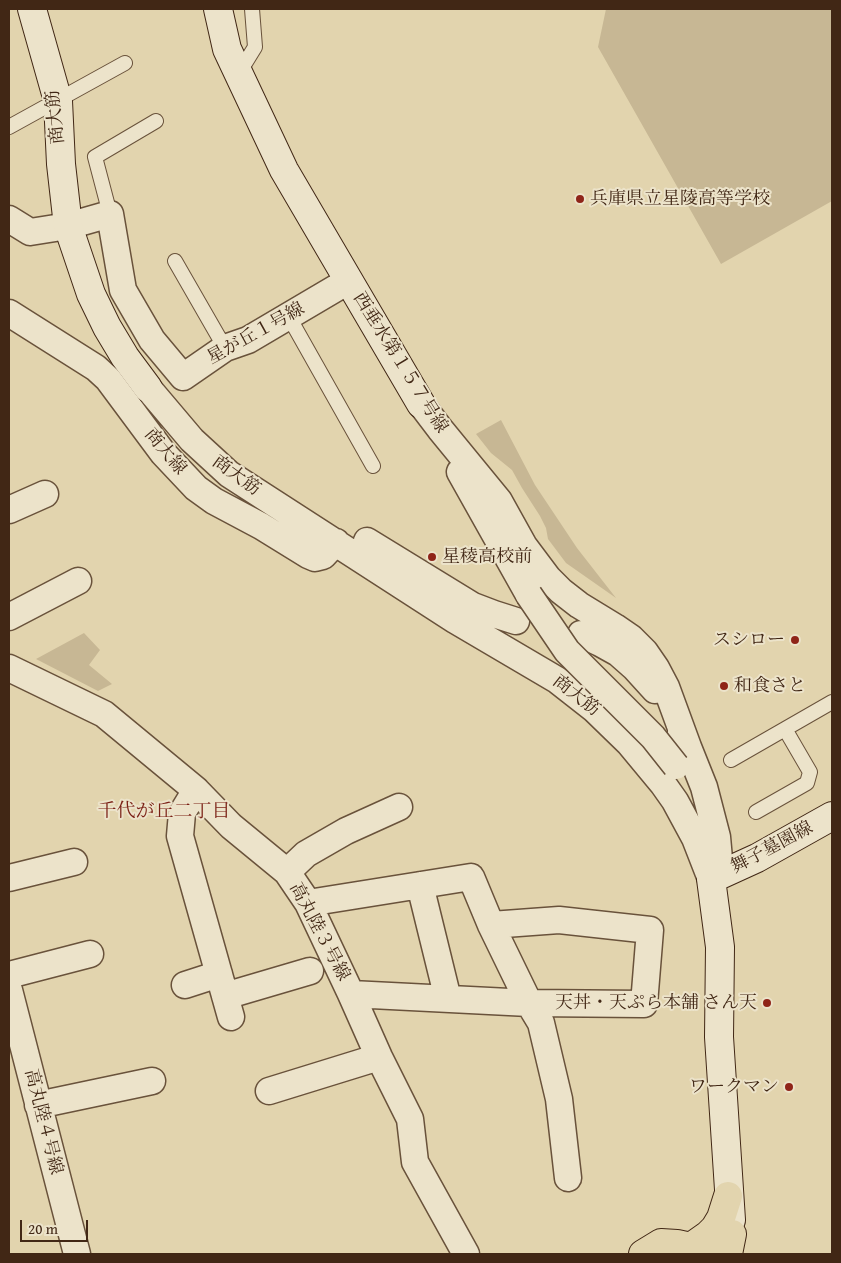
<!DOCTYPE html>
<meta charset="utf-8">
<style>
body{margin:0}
#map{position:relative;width:841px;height:1263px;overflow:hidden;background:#e2d4ae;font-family:"Gentium Book Plus",serif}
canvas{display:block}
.frame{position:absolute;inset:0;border:10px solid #412715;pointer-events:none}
.scale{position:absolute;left:20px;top:1220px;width:68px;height:22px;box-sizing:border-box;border:2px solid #412715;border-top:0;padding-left:6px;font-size:15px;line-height:18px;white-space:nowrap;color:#412715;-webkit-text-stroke:4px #ece3ca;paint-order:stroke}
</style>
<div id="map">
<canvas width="841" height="1263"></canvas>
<div class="frame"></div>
<div class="scale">20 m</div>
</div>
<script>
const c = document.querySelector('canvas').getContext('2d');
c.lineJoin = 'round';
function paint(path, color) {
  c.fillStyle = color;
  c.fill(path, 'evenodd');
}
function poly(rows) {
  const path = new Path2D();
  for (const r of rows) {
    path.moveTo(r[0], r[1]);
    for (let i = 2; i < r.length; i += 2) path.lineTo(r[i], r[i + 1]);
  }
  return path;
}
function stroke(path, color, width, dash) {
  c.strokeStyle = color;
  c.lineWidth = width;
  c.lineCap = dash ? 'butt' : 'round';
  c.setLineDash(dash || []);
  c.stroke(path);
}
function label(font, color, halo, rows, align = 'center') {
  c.font = font + ' "Gentium Book Plus","Noto Serif JP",serif';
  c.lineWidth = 4;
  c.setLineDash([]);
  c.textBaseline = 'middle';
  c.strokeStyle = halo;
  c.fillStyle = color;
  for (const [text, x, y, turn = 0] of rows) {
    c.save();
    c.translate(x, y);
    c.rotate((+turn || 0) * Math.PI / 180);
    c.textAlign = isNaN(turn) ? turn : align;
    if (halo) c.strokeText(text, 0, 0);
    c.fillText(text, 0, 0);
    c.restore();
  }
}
paint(poly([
 [606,9,832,9,832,201,721,264,598,47],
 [501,420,535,485,577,548,616,598,566,563,548,539,546,528,540,516,522,488,512,470,491,453,476,434],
 [84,633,100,650,89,665,112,684,98,691,36,659]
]), '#c7b794');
const lane = poly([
 [239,73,255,47,252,9],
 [9,127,125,63],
 [110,214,95,157,156,121],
 [175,261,225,348],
 [289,317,373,466],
 [731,760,832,702],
 [756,812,807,783,810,772,785,729]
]);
const street = poly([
 [9,219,30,232,68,226,110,214,123,290,152,340,183,377,225,348,248,340,348,281],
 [9,313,96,368,108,379,163,453,196,488,214,501,261,526,308,555,315,558,323,556,336,542],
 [148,388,192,440,229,474,455,620,557,680,594,709,629,743,663,784,675,801,695,838,711,879],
 [421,404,440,429,499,501,524,546,548,578,561,591,579,605,615,627,631,638,645,652,656,668,666,687,688,747],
 [460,472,529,595],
 [9,510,45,494],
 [367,541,473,606,494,614,516,621],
 [9,617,78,581],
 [581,634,600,643,618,653,635,668,655,690],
 [9,668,104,714,196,790,231,826,287,872,308,903,351,994,379,1057,410,1119,415,1162,466,1254],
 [681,732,688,747,704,787,717,837,719,859,711,879],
 [196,790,182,813,180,836,231,1017],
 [287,872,306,854,346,831,399,807],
 [9,878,74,862],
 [420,885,448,999],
 [308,903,471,877,491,925,529,1003,541,1023,559,1099,568,1178],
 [9,975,90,954],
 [185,985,219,974],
 [9,990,77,1254],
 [351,994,529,1003,644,1004,650,930,559,920,491,925],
 [225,996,310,971],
 [269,1091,379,1057],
 [38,1105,152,1081]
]);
const secondary = poly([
 [32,9,58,101,61,164,68,226,91,294,107,327,125,357,148,388],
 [218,9,227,49,284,170,421,404],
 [731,1220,719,1037,720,947,711,879,757,858,832,816]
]);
const highway = poly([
 [691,1247,708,1235,715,1228,721,1218,728,1196],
 [643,1254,661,1243,677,1244,691,1247,704,1254],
 [728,1254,732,1234]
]);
stroke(lane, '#69523b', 16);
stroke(street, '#69523b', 29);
stroke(secondary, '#412715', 30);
stroke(highway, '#412715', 30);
stroke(lane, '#ece3ca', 14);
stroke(street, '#ece3ca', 26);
stroke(secondary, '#ece3ca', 28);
stroke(highway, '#e2d4ae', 28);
const streetBridge = poly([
 [529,595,567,651,653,737,676,766]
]);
stroke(streetBridge, '#69523b', 29, []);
stroke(streetBridge, '#ece3ca', 26);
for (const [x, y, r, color] of [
 [580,199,5,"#8f2418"],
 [432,557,5,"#8f2418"],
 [795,640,5,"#8f2418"],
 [724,686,5,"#8f2418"],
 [767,1003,5,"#8f2418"],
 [789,1087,5,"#8f2418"]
]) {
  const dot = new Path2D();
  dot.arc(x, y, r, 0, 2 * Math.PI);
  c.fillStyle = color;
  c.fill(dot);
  stroke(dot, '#ece3ca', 2);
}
label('18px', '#412715', '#ece3ca', [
 ["商大筋",56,117,-96],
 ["星が丘１号線",256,334,-29],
 ["西垂水第１５７号線",400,363,58],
 ["商大線",165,452,50],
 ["商大筋",236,476,36],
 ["商大筋",576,696,38],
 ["舞子墓園線",772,848,-28],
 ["高丸陸３号線",319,932,62],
 ["高丸陸４号線",43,1122,76]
]);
label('18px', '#412715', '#ece3ca', [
 ["兵庫県立星陵高等学校",590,199],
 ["星稜高校前",442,557],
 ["スシロー",785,640,"right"],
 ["和食さと",734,686],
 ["天丼・天ぷら本舗 さん天",757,1003,"right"],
 ["ワークマン",779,1087,"right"]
], 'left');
label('19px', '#7a1f14', '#ece3ca', [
 ["千代が丘二丁目",164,812]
]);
</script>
